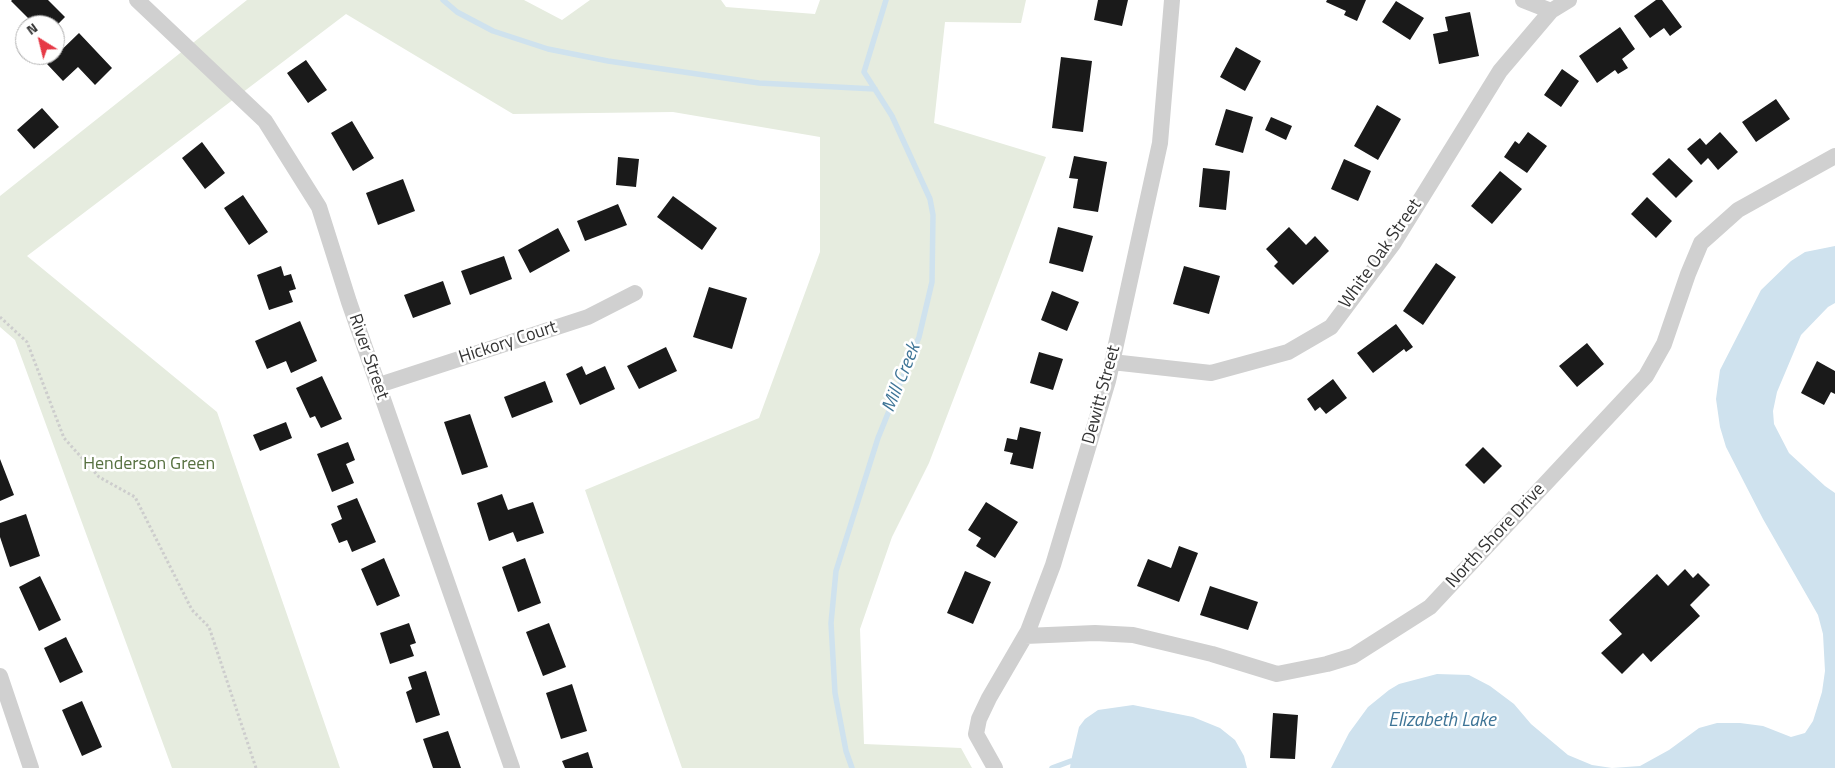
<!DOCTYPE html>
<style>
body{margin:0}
#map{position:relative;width:1835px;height:768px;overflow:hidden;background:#fff;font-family:"Titillium Web",sans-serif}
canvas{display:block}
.north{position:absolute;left:15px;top:15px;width:50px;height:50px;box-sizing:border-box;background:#fff;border:1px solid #adadad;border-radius:50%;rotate:324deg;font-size:14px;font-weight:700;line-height:20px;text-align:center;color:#333}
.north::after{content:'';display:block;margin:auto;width:18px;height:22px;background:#e63946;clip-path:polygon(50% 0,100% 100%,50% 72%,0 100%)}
</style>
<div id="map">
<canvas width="1835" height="768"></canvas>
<div class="north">N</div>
</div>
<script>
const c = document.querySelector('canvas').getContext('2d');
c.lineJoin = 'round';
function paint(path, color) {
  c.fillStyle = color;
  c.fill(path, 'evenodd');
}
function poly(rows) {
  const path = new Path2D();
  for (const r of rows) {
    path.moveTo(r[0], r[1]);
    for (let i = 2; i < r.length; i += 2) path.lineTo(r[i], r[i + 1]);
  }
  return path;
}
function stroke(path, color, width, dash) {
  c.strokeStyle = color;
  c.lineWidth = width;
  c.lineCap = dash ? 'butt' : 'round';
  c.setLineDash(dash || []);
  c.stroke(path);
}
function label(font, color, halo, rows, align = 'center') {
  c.font = font + ' "Titillium Web",sans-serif';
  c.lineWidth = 5;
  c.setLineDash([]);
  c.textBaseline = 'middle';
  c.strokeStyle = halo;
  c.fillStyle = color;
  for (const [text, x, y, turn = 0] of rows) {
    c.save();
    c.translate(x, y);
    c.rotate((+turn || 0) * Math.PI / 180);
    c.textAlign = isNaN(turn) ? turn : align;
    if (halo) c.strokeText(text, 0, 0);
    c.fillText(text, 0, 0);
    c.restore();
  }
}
paint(poly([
 [247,0,524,0,562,20,590,0,721,0,726,7,815,14,820,0,1026,0,1021,23,945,22,934,123,1046,157,929,463,892,537,860,629,864,744,961,748,972,768,682,768,585,490,759,418,820,252,820,137,673,112,513,114,346,14,27,256,217,412,340,768,172,768,15,340,0,327,0,196]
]), '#e6ecdf');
paint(poly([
 [1835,246,1835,303,1828,307,1801,335,1777,392,1773,411,1774,424,1789,453,1825,486,1835,493,1835,768,1331,768,1349,733,1368,707,1389,690,1399,684,1437,674,1469,675,1490,686,1514,704,1531,724,1568,755,1592,765,1612,768,1640,766,1669,750,1699,728,1717,723,1740,723,1763,726,1791,737,1805,733,1813,721,1822,692,1825,671,1823,634,1818,615,1763,519,1726,447,1720,427,1716,399,1720,370,1761,290,1791,261,1805,252],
 [1133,705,1193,717,1220,728,1235,740,1244,756,1247,768,1070,768,1071,761,1079,727,1085,719,1098,710]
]), '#cfe2ee');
stroke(poly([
 [443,0,457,12,493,31,548,49,608,61,759,83,875,89],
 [852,768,846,751,835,693,831,623,836,571,878,438,919,337,932,282,933,215,930,199,892,116,864,72,886,0],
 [1052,768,1071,761,1081,768]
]), '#cfe2ee', 5.5);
paint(poly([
 [12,0,48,0,65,17,55,27,55,25,35,25,11,1],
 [1098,0,1128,0,1122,26,1094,20],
 [1327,0,1366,0,1357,21,1344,15,1346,11,1326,2],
 [1656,0,1662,0,1682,27,1670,36,1664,28,1650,38,1634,16],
 [1396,1,1424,18,1410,40,1382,22],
 [1470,12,1479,56,1439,64,1433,34,1448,31,1445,17],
 [1620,27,1635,49,1622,59,1628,68,1618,74,1615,70,1597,83,1579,56],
 [79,33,112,68,95,85,78,67,63,81,47,64],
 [1236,47,1261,61,1245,91,1220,77],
 [1061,57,1092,61,1083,132,1052,128],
 [306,60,327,90,308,103,287,73],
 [1562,69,1579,81,1561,107,1544,95],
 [1776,99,1790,119,1756,142,1742,122],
 [1377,105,1401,119,1378,160,1354,146],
 [42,108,59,127,34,149,17,130],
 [1226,109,1253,117,1243,153,1215,145],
 [1271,117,1292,126,1286,140,1265,130],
 [352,121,374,158,353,171,331,133],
 [1528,132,1547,146,1527,173,1504,157,1515,141,1519,144],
 [1720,132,1738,152,1718,170,1708,158,1701,165,1687,149,1700,138,1706,145],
 [202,142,225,173,205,189,182,158],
 [1074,156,1107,162,1098,212,1073,208,1078,179,1069,178],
 [618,157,639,159,636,187,616,185],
 [1669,158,1693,181,1676,198,1652,174],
 [1344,159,1371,171,1358,201,1331,189],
 [1203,168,1230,171,1226,210,1199,207],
 [1500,171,1522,189,1492,224,1471,206],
 [403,179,415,211,378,225,366,193],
 [243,195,268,232,249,245,224,208],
 [673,196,717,228,702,250,657,217],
 [1647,197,1672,221,1656,238,1631,214],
 [618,204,627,225,585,241,577,221],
 [1058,227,1093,236,1083,272,1049,263],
 [1289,227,1306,245,1315,236,1329,251,1293,285,1274,266,1278,262,1266,249],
 [558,228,570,251,530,273,518,250],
 [504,256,512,279,470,295,461,271],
 [1436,263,1456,277,1423,325,1403,311],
 [281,266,284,276,291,274,296,289,289,291,293,302,269,310,257,275],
 [1184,266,1220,276,1209,314,1173,304],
 [443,281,451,304,413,318,404,295],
 [709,287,747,298,732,349,693,337],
 [1052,291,1079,302,1067,331,1041,320],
 [300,321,317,361,291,373,286,361,267,369,255,341],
 [1396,324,1413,347,1406,352,1404,349,1373,373,1357,353],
 [1587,343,1604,364,1577,387,1559,366],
 [666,347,677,371,639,389,627,366],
 [1039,352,1063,359,1053,390,1030,383],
 [1817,361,1835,371,1835,394,1831,392,1824,405,1801,393],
 [582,366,586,375,605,366,615,389,580,405,566,374],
 [322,376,342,419,321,428,315,416,310,418,296,388],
 [1333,379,1347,398,1326,414,1320,407,1315,411,1307,399],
 [545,381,553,402,512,418,504,397],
 [470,414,488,467,462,475,444,422],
 [286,422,292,438,260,451,253,435],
 [1020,427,1041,432,1033,469,1010,464,1013,453,1004,451,1007,438,1017,440],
 [348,442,355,460,346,464,354,483,332,492,317,454],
 [1483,447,1502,466,1484,484,1465,465],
 [0,459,14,495,0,501],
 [502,494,508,510,533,502,544,533,517,542,513,532,489,541,477,503],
 [357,498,376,542,352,552,347,540,339,543,331,524,342,519,337,506],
 [986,502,1018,522,995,558,976,546,981,538,968,530],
 [26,514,40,556,10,567,0,537,0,523],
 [1179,546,1198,553,1179,602,1137,586,1148,559,1171,568],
 [384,558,400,596,377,606,361,569],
 [525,558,541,603,518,612,502,567],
 [1685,569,1693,578,1698,573,1710,585,1690,605,1700,616,1651,662,1643,653,1622,674,1601,653,1622,634,1609,620,1657,574,1668,586],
 [965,571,991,582,973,624,947,613],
 [40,576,61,620,39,631,19,587],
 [1210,586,1258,602,1248,630,1200,615],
 [409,623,416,643,410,645,414,656,390,664,380,633],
 [549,623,566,667,543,676,526,632],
 [66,637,83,672,60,683,44,648],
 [426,671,440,715,416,723,406,692,412,689,408,677],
 [572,684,587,731,561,739,546,693],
 [82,701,102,747,82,756,62,710],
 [1273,713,1298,715,1295,759,1270,758],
 [448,731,461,768,433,768,423,739],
 [588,752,593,768,565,768,562,761]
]), '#1a1a1a');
stroke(poly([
 [0,317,27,342,64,438,99,477,135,497,192,610,209,627,256,768]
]), '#cdcdcd', 3, [2.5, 2.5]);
stroke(poly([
 [137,0,265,121,319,207,349,302,512,768],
 [1523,0,1551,11],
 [1112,362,1211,373,1288,352,1331,327,1393,244,1500,71,1551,11,1569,0],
 [379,385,588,317,635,293],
 [1025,636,1095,633,1133,635,1212,654,1277,674,1327,664,1353,656,1430,607,1646,376,1664,344,1688,274,1701,243,1738,210,1835,156],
 [0,676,31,768],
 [995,768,976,734,979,719,989,698,1028,631,1053,565,1108,381,1160,143,1172,0]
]), '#d0d0d0', 16);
label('18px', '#333', '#fff', [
 ["White Oak Street",1381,254,-55],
 ["Hickory Court",508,343,-18],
 ["River Street",368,357,71],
 ["Dewitt Street",1102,395,-75],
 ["North Shore Drive",1496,536,-47]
]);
label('18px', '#56703f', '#fff', [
 ["Henderson Green",149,465]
]);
label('italic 19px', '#3f7597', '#fff', [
 ["Mill Creek",902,378,-68],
 ["Elizabeth Lake",1442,721]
]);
</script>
